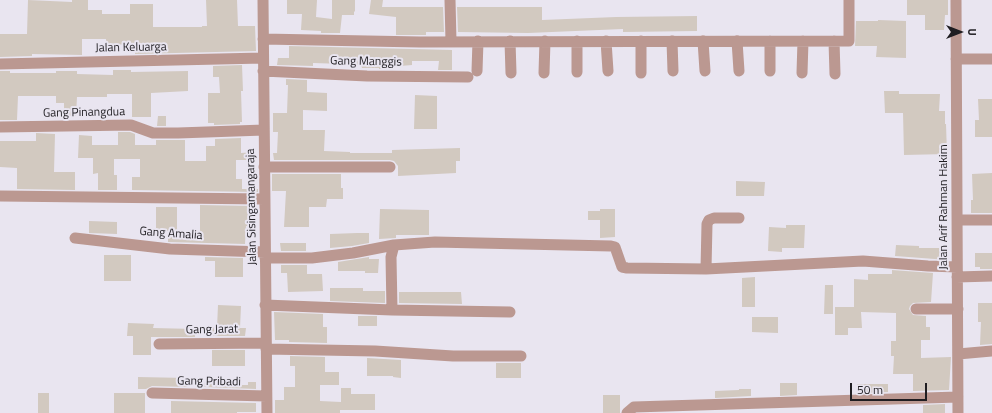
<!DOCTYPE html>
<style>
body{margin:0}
#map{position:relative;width:992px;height:413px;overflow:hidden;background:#e9e5f0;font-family:"Titillium Web",sans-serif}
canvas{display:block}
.north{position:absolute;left:940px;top:12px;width:40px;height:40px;-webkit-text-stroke:3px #e9e5f0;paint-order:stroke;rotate:90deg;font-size:11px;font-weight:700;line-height:16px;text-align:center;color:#1f1d21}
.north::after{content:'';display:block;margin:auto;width:14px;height:18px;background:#1f1d21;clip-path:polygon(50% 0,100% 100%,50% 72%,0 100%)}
.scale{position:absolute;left:850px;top:383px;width:77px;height:18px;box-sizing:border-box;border:2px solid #1f1d21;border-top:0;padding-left:5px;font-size:12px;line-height:14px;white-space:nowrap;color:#1f1d21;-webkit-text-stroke:3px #e9e5f0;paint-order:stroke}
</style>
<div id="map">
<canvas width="992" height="413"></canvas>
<div class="north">U</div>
<div class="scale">50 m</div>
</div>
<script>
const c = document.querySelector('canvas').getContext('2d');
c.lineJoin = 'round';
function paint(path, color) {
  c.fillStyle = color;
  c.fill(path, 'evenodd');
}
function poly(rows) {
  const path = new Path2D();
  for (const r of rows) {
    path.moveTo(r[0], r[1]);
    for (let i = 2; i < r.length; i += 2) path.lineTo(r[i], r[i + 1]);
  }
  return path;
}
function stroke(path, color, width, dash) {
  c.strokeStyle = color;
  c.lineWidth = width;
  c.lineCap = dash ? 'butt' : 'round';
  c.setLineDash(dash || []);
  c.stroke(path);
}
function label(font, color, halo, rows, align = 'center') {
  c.font = font + ' "Titillium Web",sans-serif';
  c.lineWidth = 4;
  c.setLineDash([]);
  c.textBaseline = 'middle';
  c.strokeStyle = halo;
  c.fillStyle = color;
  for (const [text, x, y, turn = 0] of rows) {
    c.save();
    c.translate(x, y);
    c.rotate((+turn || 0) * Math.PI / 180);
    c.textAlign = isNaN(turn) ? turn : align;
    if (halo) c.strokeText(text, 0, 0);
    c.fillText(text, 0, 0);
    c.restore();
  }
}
paint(poly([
 [28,0,72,2,72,0,88,0,88,10,102,10,102,14,130,14,130,4,153,4,153,27,202,27,202,26,207,26,206,0,237,0,238,26,255,26,256,51,135,54,135,44,106,45,106,39,82,39,82,55,32,54,32,56,0,57,0,34,27,34],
 [287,0,317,0,316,17,332,19,332,0,355,0,355,12,354,11,354,15,342,15,340,33,321,33,321,31,301,30,302,14,287,14],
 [371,0,383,0,382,7,443,7,444,32,426,32,426,35,396,35,396,17,369,14],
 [907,0,948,0,948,15,945,15,944,30,925,30,925,15,907,15],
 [457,7,542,7,542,20,616,17,697,16,697,31,623,32,623,29,528,33,458,32],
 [878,20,906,21,906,58,876,57,877,46,855,46,856,21,878,21],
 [289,46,452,50,452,70,438,70,439,61,412,61,412,65,388,67,388,69,379,69,379,68,362,68,361,65,343,65,343,64,313,63,313,66,277,65,278,58,289,58],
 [242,65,243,91,241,91,242,122,240,122,240,124,214,125,214,123,208,123,208,93,220,93,219,77,213,77,213,66],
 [113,70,131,70,131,72,188,71,188,91,151,93,151,117,132,117,132,94,107,94,107,97,77,97,76,116,64,116,64,103,56,103,56,96,18,96,17,120,0,120,0,71,10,71,10,73,56,73,56,71,77,71,77,74,113,75],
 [286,79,307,80,307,92,327,93,327,111,303,110,303,130,325,130,324,151,350,152,350,153,392,153,392,150,460,148,460,161,456,161,456,173,398,176,398,166,394,161,390,160,274,160,273,153,277,153,278,132,273,132,273,113,287,113,288,85,286,85],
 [884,91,899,91,899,94,940,94,939,111,945,111,945,124,946,124,947,154,904,155,903,113,885,113],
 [415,95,437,96,437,129,414,129],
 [978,99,992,99,992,137,975,137,975,120,979,120],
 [158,116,166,116,166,126,157,126],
 [118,132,130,132,135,134,135,145,156,145,156,140,185,140,185,161,206,161,206,146,215,146,215,139,241,138,241,153,255,152,255,160,236,160,236,179,242,179,242,189,258,189,258,192,132,190,132,177,140,177,140,159,114,159,114,175,117,175,117,190,98,190,98,173,93,174,93,158,78,158,79,135,92,136,92,145,118,145],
 [36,133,55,134,54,172,75,172,75,190,17,189,17,168,0,167,0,141,36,141],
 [992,173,992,213,971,213,971,200,973,200,972,174],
 [272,174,341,174,341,188,343,188,343,199,327,199,326,207,309,207,309,227,284,227,286,191,272,191],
 [736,181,765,182,764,196,736,196],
 [200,205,250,206,250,226,246,226,245,244,168,242,168,231,156,231,156,207,177,207,177,234,200,235],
 [380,209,429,210,429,235,396,235,396,238,379,239],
 [600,209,615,209,615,237,600,238,600,220,588,220,588,211,600,211],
 [89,221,117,222,117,234,89,233],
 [786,225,805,225,804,248,782,248,782,252,768,251,769,227,786,228],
 [357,233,369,233,369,243,352,246,330,248,330,234],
 [280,243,306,243,306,251,281,251],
 [896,245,919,246,919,248,948,248,948,260,895,256],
 [975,253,992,253,992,269,980,269,980,267,975,267],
 [104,255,131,255,131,281,104,281],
 [205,257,243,258,243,277,215,277,215,261,205,261],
 [369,257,369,259,379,259,378,273,365,273,365,271,338,271,338,262],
 [281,265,307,265,307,274,322,274,323,291,288,292,287,273,281,273],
 [892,270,933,273,931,302,913,303,910,306,909,309,913,315,926,316,926,327,930,327,930,340,921,340,921,358,951,357,949,390,913,391,913,374,893,374,894,356,891,356,891,341,896,341,896,313,861,312,862,328,848,328,848,335,835,335,835,307,854,307,854,279,868,280,868,274,892,274],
 [755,277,755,307,742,307,742,278],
 [825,285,833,285,833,314,824,314],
 [330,288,363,288,363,291,385,291,385,303,330,301],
 [399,292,461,292,462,304,399,303],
 [978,303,992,303,992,344,980,345,981,322,978,322],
 [218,305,241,306,240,328,246,328,245,336,212,336,212,327,217,328],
 [274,312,323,314,323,327,327,327,327,343,289,342,289,340,275,340],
 [358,316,377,316,377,326,358,326],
 [752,317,778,317,778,333,752,332],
 [128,323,154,324,153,328,195,329,195,337,151,337,151,355,133,355,133,336,127,336],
 [212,350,245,350,245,366,212,366],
 [290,356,325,357,325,372,339,372,339,385,320,385,320,401,341,402,341,388,351,388,351,394,375,394,375,410,340,410,340,413,275,413,275,400,284,400,284,387,295,387,295,366,290,366],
 [367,358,401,360,401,378,393,377,393,376,367,376],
 [496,363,521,363,521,378,496,378],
 [138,377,187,378,187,387,152,386,146,389,138,389],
 [205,382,223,383,223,385,248,385,248,382,256,382,256,389,204,387],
 [780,383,797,383,797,395,780,396],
 [857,384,888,384,888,392,857,393],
 [739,389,751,389,751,396,715,398,715,391,739,390],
 [38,393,49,393,49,413,38,413],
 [114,393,145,393,145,413,114,413],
 [603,395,620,395,620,413,603,413],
 [171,401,256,403,256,412,237,412,237,413,171,413],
 [945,404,945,413,923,413,923,405]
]), '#d2c9c0');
stroke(poly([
 [263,0,267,413],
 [450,0,451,41],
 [956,0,958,413],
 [263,39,420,42,849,41,849,0],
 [510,41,511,73],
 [606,41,608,71],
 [672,41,673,71],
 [703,41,705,71],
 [737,41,739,71],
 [834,41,835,74],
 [956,59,992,59],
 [0,64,263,58],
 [263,71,367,76,468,77],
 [477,71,478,41],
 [770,71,770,41],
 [577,72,577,41],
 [544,73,545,41],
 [641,73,641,41],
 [802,73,803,41],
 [0,127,131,125,153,133,178,133,264,130],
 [264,167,390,167],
 [0,196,265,199],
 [957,220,992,220],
 [75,238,170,249,265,252],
 [265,258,312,258,353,253,394,245],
 [706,269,707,224,709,220,714,218,739,218],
 [957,277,992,276],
 [265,305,392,310,510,312],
 [916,309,958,309],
 [392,310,391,257,394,245,435,242,611,246,615,247,622,267,627,268,706,269,863,261,928,266,957,267],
 [159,344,266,343],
 [266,349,375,351,453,356,521,356],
 [958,354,992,351],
 [152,393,266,396],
 [627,413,634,407,958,397]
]), '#bb9891', 11);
label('12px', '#1f1d21', '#e9e5f0', [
 ["Jalan Keluarga",131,48,-1],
 ["Gang Manggis",366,62,1],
 ["Gang Pinangdua",84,113,-1],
 ["Jalan Sisingamangaraja",252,207,-91],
 ["Jalan Arif Rahman Hakim",944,207,-90],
 ["Gang Amalia",171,234,4],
 ["Gang Jarat",212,330,-1],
 ["Gang Pribadi",209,382,1]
]);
</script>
